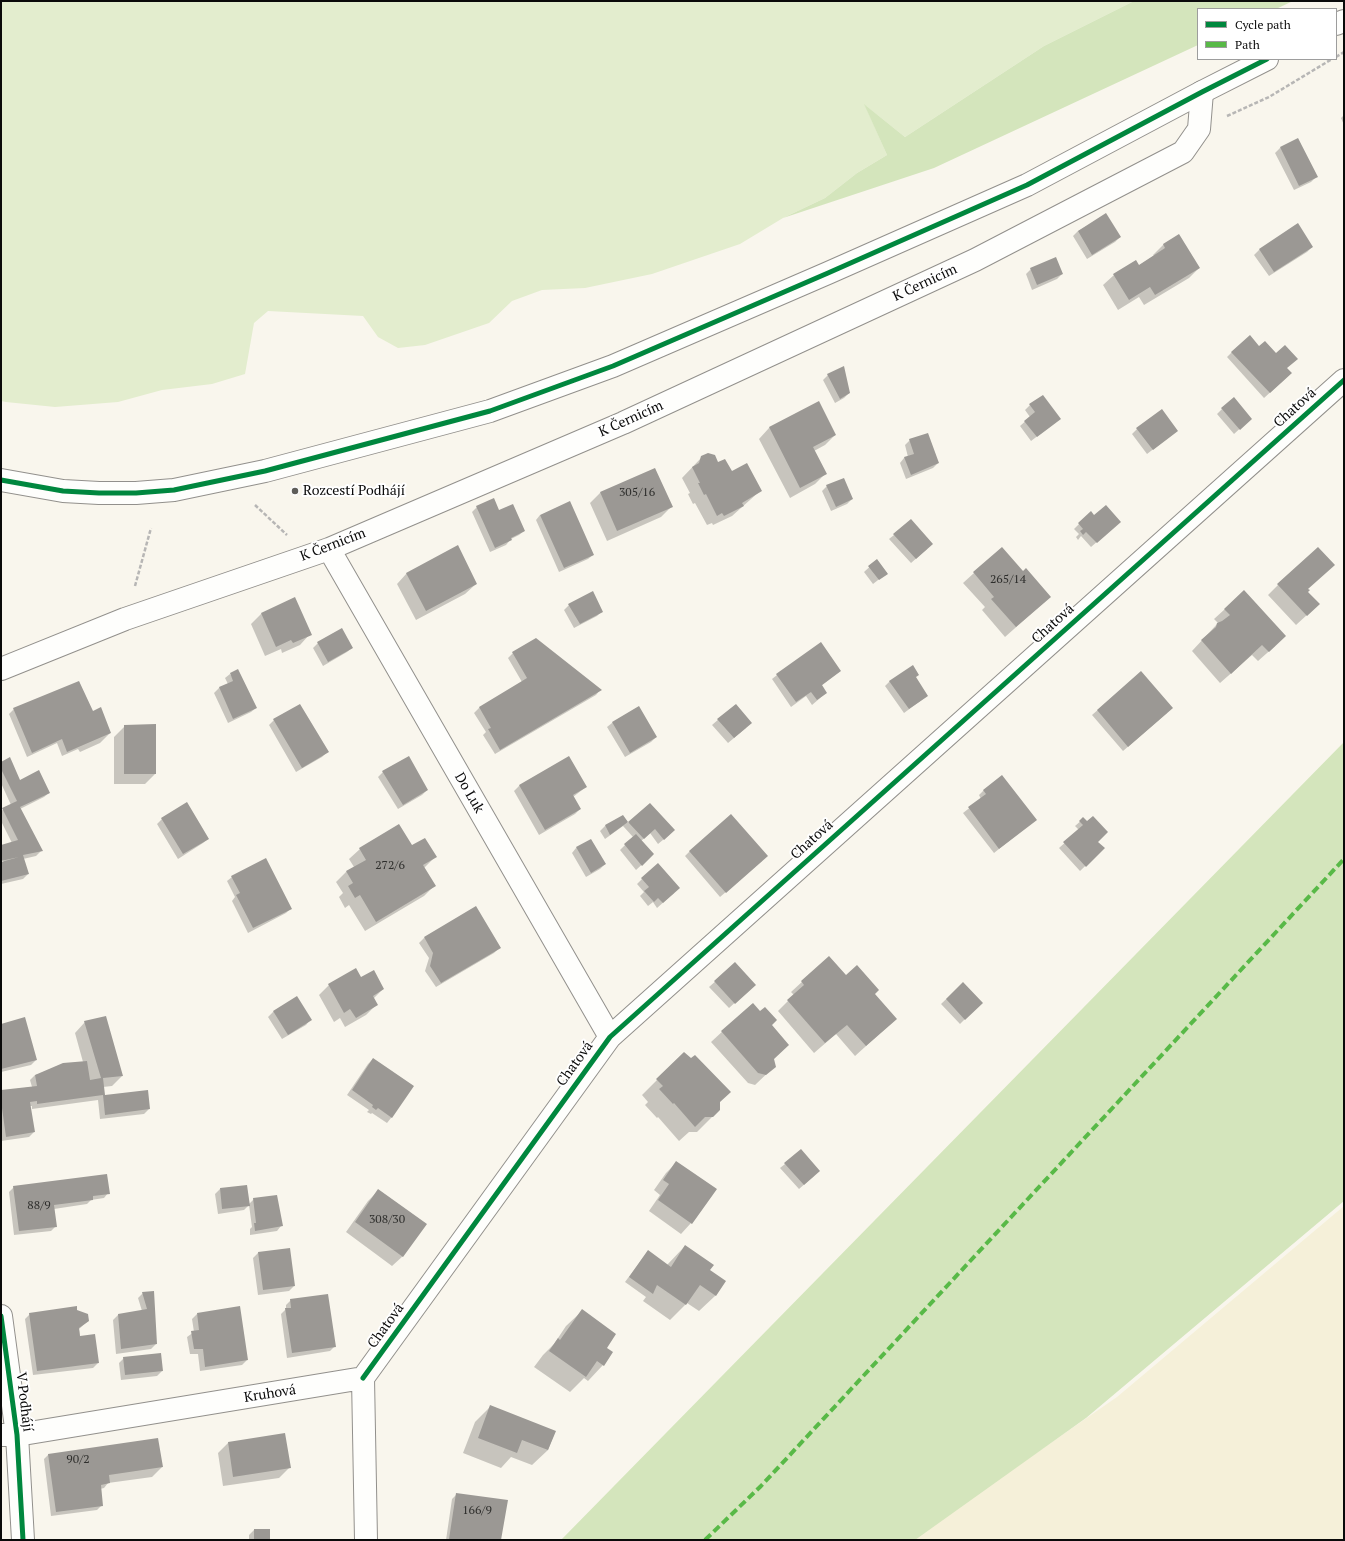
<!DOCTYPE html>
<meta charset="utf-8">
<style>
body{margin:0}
#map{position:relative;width:1345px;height:1541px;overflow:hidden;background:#f9f6ed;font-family:"PT Serif",serif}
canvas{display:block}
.frame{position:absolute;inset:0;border:2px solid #0a0a0a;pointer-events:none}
.legend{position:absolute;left:1197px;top:8px;width:140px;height:52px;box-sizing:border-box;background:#fff;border:1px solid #9d9d9d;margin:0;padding:5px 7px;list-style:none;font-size:12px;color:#0a0a0a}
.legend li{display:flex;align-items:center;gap:8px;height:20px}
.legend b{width:20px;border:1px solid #9d9d9d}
</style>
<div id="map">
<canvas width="1345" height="1541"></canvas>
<div class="frame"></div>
<ul class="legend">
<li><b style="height:5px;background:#00873e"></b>Cycle path</li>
<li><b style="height:5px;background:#58b947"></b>Path</li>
</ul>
</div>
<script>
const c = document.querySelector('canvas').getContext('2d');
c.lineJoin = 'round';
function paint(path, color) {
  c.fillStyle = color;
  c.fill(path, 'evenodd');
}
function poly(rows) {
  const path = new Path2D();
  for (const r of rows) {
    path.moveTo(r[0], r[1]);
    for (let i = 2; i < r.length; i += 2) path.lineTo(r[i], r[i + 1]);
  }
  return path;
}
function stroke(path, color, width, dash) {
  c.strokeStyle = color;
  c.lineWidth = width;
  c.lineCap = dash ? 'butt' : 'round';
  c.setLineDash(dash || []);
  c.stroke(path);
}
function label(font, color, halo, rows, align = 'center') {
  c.font = font + ' "PT Serif",serif';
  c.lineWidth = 4;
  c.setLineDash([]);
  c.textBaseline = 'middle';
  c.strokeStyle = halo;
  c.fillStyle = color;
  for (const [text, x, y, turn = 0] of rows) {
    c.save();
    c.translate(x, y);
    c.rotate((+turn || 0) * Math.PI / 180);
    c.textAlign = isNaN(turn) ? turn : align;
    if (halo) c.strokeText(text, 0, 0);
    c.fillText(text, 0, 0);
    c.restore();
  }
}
paint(poly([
 [1344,1206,1344,1540,914,1540,941,1519,1117,1397]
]), '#f5f0d9');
paint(poly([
 [1,1,1134,1,1044,46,905,137,865,105,887,155,857,173,825,198,783,218,740,244,652,274,585,288,542,290,512,301,489,323,425,345,398,348,378,337,363,316,268,311,254,323,245,374,212,384,162,390,118,402,55,407,6,402,1,401]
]), '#e3edce');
paint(poly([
 [1134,1,1293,1,1276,9,1198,9,1198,45,934,168,783,218,825,198,857,173,887,155,864,104,905,137,1044,46],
 [1344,742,1344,1201,1086,1418,915,1540,561,1540]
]), '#d4e5bc');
paint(poly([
 [1344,115,1344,125,1341,118],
 [1298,139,1316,177,1311,182,1294,190,1275,153,1280,148],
 [1106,215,1120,237,1115,242,1087,259,1073,236,1078,231],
 [1297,224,1312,247,1307,252,1269,276,1254,255,1259,250],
 [1164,244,1199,268,1189,278,1144,305,1139,297,1118,310,1103,285,1114,275,1138,266,1154,256,1153,255],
 [1031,269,1062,274,1057,279,1032,290,1026,274],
 [1259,347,1286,369,1286,378,1264,398,1227,357,1232,352],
 [828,375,849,393,844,398,835,403,823,380],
 [818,403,835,435,825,445,814,451,825,474,815,484,790,498,759,439,769,428],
 [1030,405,1060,419,1031,441,1020,426,1030,417,1025,410],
 [1222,409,1246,423,1234,434,1217,414],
 [1137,429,1177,431,1147,454,1132,434],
 [910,440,938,463,933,468,906,479,900,463,904,458,908,457,905,445],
 [702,457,718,464,760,491,732,516,713,525,712,523,707,525,695,503,693,504,688,494,690,493,682,478],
 [655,469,671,507,661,517,607,541,590,503,600,493],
 [827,486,852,499,847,504,831,511,822,491],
 [477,507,498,512,524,531,519,535,511,539,506,545,490,552,472,512],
 [540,515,593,555,588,559,559,572,536,520],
 [1094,517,1114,527,1091,547,1081,536,1078,540,1076,537,1079,534,1074,529,1079,524],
 [894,535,927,549,911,563,889,539],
 [877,560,887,573,873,584,864,572],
 [1023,572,1050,597,1005,637,982,610,985,607,963,583,974,573],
 [407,573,476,584,465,594,416,620,397,584],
 [1278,585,1308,589,1308,614,1296,625,1268,595],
 [294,598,310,634,300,645,282,653,281,649,265,656,251,624,261,614],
 [569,605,602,611,597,616,574,628,564,610],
 [1225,609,1275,646,1258,661,1252,655,1220,683,1192,651,1218,623,1214,619],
 [318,643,352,648,347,652,323,666,313,648],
 [513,653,600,690,596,695,495,754,483,735,486,732,474,713,479,708,522,682,508,658],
 [840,671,821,686,826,693,812,705,806,696,791,707,772,679,777,675],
 [1140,673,1167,713,1123,751,1092,715],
 [230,674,256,708,251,712,228,723,214,693,219,688,228,684,225,678],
 [915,678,927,696,904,713,885,686,890,681],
 [79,682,92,712,110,733,100,743,80,752,78,749,62,756,57,743,27,757,9,714,14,709],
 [735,705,746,728,728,743,712,725],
 [638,707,656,737,651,742,625,757,607,727,612,723],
 [274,720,327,752,322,757,296,772,269,725],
 [125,726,155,774,145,784,114,784,114,737],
 [569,757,586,787,573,797,580,809,575,814,539,835,514,791,519,786],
 [1,763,20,781,49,793,44,797,20,809,41,851,36,856,23,859,28,874,23,879,1,884,1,863,4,862,3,860,1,860,1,846,12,843,1,821,1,811,11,805,1,783],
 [383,772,427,790,422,795,398,809,378,777],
 [984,790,1035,820,994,853,963,813,981,799,979,795],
 [650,805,669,835,658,844,650,833,641,841,648,859,636,870,620,850,633,837,623,826,605,839,600,831,605,826,623,816,628,823],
 [162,819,208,839,203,843,178,859,157,824],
 [1083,819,1097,842,1104,848,1080,871,1059,848,1079,830,1075,826],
 [591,840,605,864,600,869,586,877,572,853,576,848],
 [411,847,435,857,424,868,434,886,424,896,365,931,349,905,345,908,339,897,343,893,336,882,346,872,354,867,349,859,360,849],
 [690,851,762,861,720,897,685,856],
 [232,877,291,908,286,913,248,933,232,901,235,897,227,881],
 [642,879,674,893,657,908,653,902,648,906,640,896,644,892,637,884],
 [424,938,499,948,494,953,436,987,425,971,429,958,419,943],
 [829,957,846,976,896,1019,855,1056,836,1034,814,1053,778,1011,794,995,791,992],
 [735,964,749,990,729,1008,709,987],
 [361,978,383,989,373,999,376,1005,366,1015,345,1027,340,1018,334,1022,319,995,329,985],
 [963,983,981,1003,960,1024,941,1004],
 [297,998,310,1020,306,1025,282,1039,268,1017,273,1012],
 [752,1004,771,1025,773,1059,775,1066,755,1085,748,1083,711,1042],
 [85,1022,122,1076,112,1086,103,1087,104,1097,149,1109,144,1114,100,1119,98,1100,32,1109,32,1106,30,1106,34,1132,29,1137,1,1141,1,1091,32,1087,30,1080,35,1075,83,1062,75,1033],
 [1,1025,36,1060,31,1065,1,1072],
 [373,1059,412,1086,391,1118,387,1123,372,1113,371,1114,367,1112,369,1110,347,1095,368,1064],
 [657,1080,719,1102,719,1110,697,1132,689,1132,679,1141,658,1117,657,1118,645,1105,648,1102,642,1095],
 [676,1163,691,1223,681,1234,649,1211,660,1195,654,1190,666,1173],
 [785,1164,814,1176,799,1189,780,1168],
 [246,1186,249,1204,254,1199,281,1226,277,1231,250,1235,250,1229,252,1227,249,1205,244,1210,218,1214,215,1194,220,1189],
 [14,1187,108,1193,104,1198,91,1200,87,1204,54,1209,56,1226,51,1231,14,1235,9,1192],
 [378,1191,403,1256,392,1266,346,1232,368,1201],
 [685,1246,708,1271,724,1282,715,1296,699,1311,687,1303,670,1320,643,1301,646,1297,625,1282,648,1251,667,1265],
 [289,1249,294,1286,289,1291,258,1295,253,1258,258,1253],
 [153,1292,156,1344,151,1349,116,1354,113,1320,118,1315,142,1311,138,1298,143,1293],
 [291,1300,335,1346,330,1351,287,1358,281,1314,286,1309,286,1305],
 [76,1311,88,1321,79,1329,80,1337,98,1363,93,1368,33,1375,25,1319,30,1314],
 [582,1311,605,1348,603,1365,588,1381,584,1378,570,1392,534,1367,543,1355,554,1344,566,1326],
 [197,1314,247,1360,242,1365,200,1371,198,1354,190,1354,187,1337,194,1332,192,1319],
 [124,1358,162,1371,157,1376,121,1380,119,1363],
 [491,1406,555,1432,548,1450,532,1465,511,1457,501,1468,463,1453,475,1422],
 [229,1442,290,1467,279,1478,223,1486,218,1453],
 [49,1454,162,1467,152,1477,108,1483,104,1488,100,1489,102,1505,97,1510,51,1516,44,1459],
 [457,1494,507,1501,500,1540,446,1540,452,1499],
 [254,1530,269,1540,249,1540,249,1535]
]), '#0003');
paint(poly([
 [1298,138,1318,177,1299,186,1280,147],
 [1106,213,1121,237,1092,255,1078,231],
 [1298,223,1313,247,1274,272,1259,249],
 [1179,234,1200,268,1155,295,1150,287,1129,300,1113,274,1136,260,1139,265,1165,248,1163,244],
 [1056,257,1063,274,1037,285,1030,268],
 [1250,335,1259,346,1265,341,1276,353,1285,345,1298,359,1287,368,1292,373,1270,393,1231,352],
 [844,366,850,393,840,399,827,374],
 [1043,395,1061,419,1037,437,1024,421,1035,412,1029,404],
 [1234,397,1252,419,1240,430,1221,408],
 [819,401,836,435,813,447,827,474,800,488,769,427],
 [1162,409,1178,431,1153,450,1136,428],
 [928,433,939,463,911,475,904,457,914,454,909,439],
 [708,453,715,455,718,462,725,459,732,471,747,463,762,491,742,503,744,506,724,516,722,513,717,516,706,494,704,495,698,483,700,483,692,467,699,463,701,456],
 [655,468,673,507,617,531,600,492],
 [844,478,853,499,836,507,826,485],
 [494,498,499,510,513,504,525,531,511,538,512,540,495,548,476,506],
 [570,501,594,555,564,568,540,515],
 [1106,505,1121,522,1097,543,1086,532,1083,535,1080,531,1083,529,1078,523,1091,511,1094,515],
 [911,519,933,544,916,559,893,534],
 [458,545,477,584,426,611,406,573],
 [1002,547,1023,571,1026,568,1051,597,1016,627,991,599,994,597,973,572],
 [1318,547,1335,565,1308,589,1310,590,1308,592,1320,604,1307,616,1277,584],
 [877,559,888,574,879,580,868,566],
 [1244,590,1286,636,1269,652,1262,645,1231,674,1201,640,1216,627,1217,623,1222,621,1230,615,1224,609],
 [593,591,603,612,580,624,568,604],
 [295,597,312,635,293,643,291,640,276,647,261,613],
 [342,628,353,648,328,662,317,642],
 [536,638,602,690,500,750,488,729,491,728,479,707,527,678,512,652],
 [821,642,841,671,822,685,827,693,817,700,811,692,796,702,776,674],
 [913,665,919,675,916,677,928,696,909,709,889,681],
 [238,669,257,708,233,719,219,687,233,681,230,673],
 [1141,671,1173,708,1128,747,1097,710],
 [79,681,93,711,101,707,111,733,67,752,62,739,32,753,13,708],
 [300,704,329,752,302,768,273,719],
 [736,704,752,723,734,738,717,719],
 [639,706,657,737,630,753,612,722],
 [156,724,156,774,124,774,124,725],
 [409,756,428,790,403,805,382,771],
 [569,756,587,787,573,795,581,809,545,830,519,785],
 [10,757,20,780,39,770,50,793,20,807,43,851,23,855,29,874,1,881,1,862,19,857,1,861,1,845,18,840,2,808,17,801,1,769,1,762],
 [1002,775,1037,820,999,849,968,807,986,794,983,790],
 [187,802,209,839,183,854,161,818],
 [650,803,675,830,664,840,655,829,644,839,628,822],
 [731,814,768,856,726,893,689,851],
 [623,815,628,822,610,835,605,825],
 [1093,816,1108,832,1098,842,1105,848,1086,867,1063,842,1083,825,1079,821,1083,817,1087,821],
 [399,824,412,845,425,838,437,857,423,865,436,886,376,922,360,895,355,898,348,886,353,883,346,871,366,860,359,848],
 [636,834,654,854,642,866,624,844],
 [591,839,606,864,591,873,576,847],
 [266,858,292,909,253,928,236,895,240,893,231,876],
 [658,863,680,888,663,903,658,898,654,902,644,891,649,887,641,878],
 [476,906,501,948,441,983,430,966,433,953,424,937],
 [829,956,846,975,857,965,879,990,875,994,897,1019,866,1046,847,1025,825,1043,787,1000,804,985,801,981],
 [735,962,756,985,735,1004,714,981],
 [356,968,361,977,374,970,384,989,373,996,378,1005,356,1018,350,1009,344,1013,328,984],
 [963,982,983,1003,965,1020,946,999],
 [297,996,312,1020,288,1035,273,1011],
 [753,1003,760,1011,765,1007,777,1020,772,1025,789,1045,774,1059,776,1067,766,1075,758,1073,721,1031],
 [106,1016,123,1076,103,1078,105,1095,148,1090,150,1109,105,1115,103,1095,37,1104,37,1101,30,1102,35,1132,6,1137,1,1101,1,1090,37,1086,35,1075,63,1063,87,1061,90,1080,101,1078,84,1021],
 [25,1017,37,1060,1,1069,1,1024],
 [684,1052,691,1058,695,1055,731,1092,720,1102,720,1110,713,1117,705,1117,695,1127,674,1103,673,1104,659,1089,663,1086,656,1079],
 [373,1058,414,1086,392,1118,378,1108,376,1110,372,1107,373,1105,352,1090],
 [801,1149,820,1171,804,1185,784,1163],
 [676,1161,717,1189,692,1224,658,1200,669,1184,663,1180],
 [107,1174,110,1194,93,1196,93,1200,54,1205,57,1227,19,1231,13,1186],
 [247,1185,250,1206,222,1209,220,1188],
 [378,1189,427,1224,403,1257,355,1222],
 [277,1195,283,1226,255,1231,254,1223,256,1223,253,1198],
 [685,1245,714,1265,710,1270,726,1281,716,1296,700,1285,686,1305,657,1285,653,1294,629,1277,648,1250,671,1267],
 [290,1248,295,1286,263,1290,258,1252],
 [154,1291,157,1344,121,1349,118,1314,147,1309,142,1292],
 [328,1294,336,1347,292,1353,285,1308,291,1308,290,1299],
 [77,1306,77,1310,88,1314,89,1321,79,1328,80,1336,95,1334,99,1363,37,1371,29,1313],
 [240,1306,248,1360,205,1367,203,1349,194,1349,191,1331,199,1330,197,1313],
 [582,1309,616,1334,607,1348,613,1352,604,1366,597,1361,586,1377,549,1351,558,1338,560,1340],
 [161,1353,163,1371,125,1375,123,1357],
 [490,1405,556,1431,548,1450,522,1440,517,1453,478,1438],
 [285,1433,291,1468,233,1477,228,1442],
 [158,1438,163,1467,109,1475,110,1483,101,1485,103,1506,56,1512,48,1454],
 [456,1493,508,1500,501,1540,449,1539],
 [254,1529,270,1529,270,1540,254,1540]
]), '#9b9894');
const minor = poly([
 [329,549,610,1037],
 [1,669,125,619,329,549,623,423,975,260,1183,152,1199,129,1202,92],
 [1,1316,17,1435,23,1540],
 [363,1378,610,1037,1344,380],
 [1,1435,17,1435,363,1378,366,1540]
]);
const tertiary = poly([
 [1336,24,1344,21],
 [1,480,63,491,99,493,136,493,174,490,265,471,490,411,613,366,828,273,1027,185,1202,92,1267,59]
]);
stroke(minor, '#92908c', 24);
stroke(tertiary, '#92908c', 24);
stroke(poly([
 [1336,57,1344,52],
 [1227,116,1269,97,1332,59],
 [255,505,287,535],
 [135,586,151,528]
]), '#b7b6b5', 2.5, [4, 2]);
stroke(minor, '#fefefc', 22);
stroke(tertiary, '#fefefc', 22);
stroke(poly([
 [705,1540,761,1486,1344,859]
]), '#58b947', 4, [8, 4]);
stroke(poly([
 [1,480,63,491,99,493,136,493,174,490,265,471,490,411,613,366,828,273,1027,185,1202,92,1267,59],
 [1,1316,17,1435,23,1540],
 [363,1378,610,1037,1344,380]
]), '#00873e', 5);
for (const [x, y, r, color] of [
 [295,491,4,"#5e5d59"]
]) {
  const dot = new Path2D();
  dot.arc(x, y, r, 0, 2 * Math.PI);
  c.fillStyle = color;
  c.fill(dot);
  stroke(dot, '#fff', 1.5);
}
label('12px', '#2e2e2c', null, [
 ["305/16",637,493],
 ["265/14",1008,580],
 ["272/6",390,866],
 ["88/9",39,1206],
 ["308/30",387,1220],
 ["90/2",78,1460],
 ["166/9",477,1511]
]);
label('14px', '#0a0a0a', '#fff', [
 ["K Černicím",925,283,-25],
 ["Chatová",1295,408,-42],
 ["K Černicím",631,419,-24],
 ["K Černicím",333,545,-21],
 ["Chatová",1053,624,-42],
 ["Do Luk",469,793,60],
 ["Chatová",812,840,-42],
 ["Chatová",575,1064,-54],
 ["Chatová",386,1326,-54],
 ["Kruhová",270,1394,-9],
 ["V Podhájí",24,1402,83]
]);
label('14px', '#0a0a0a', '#fff', [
 ["Rozcestí Podhájí",303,491]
], 'left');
</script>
